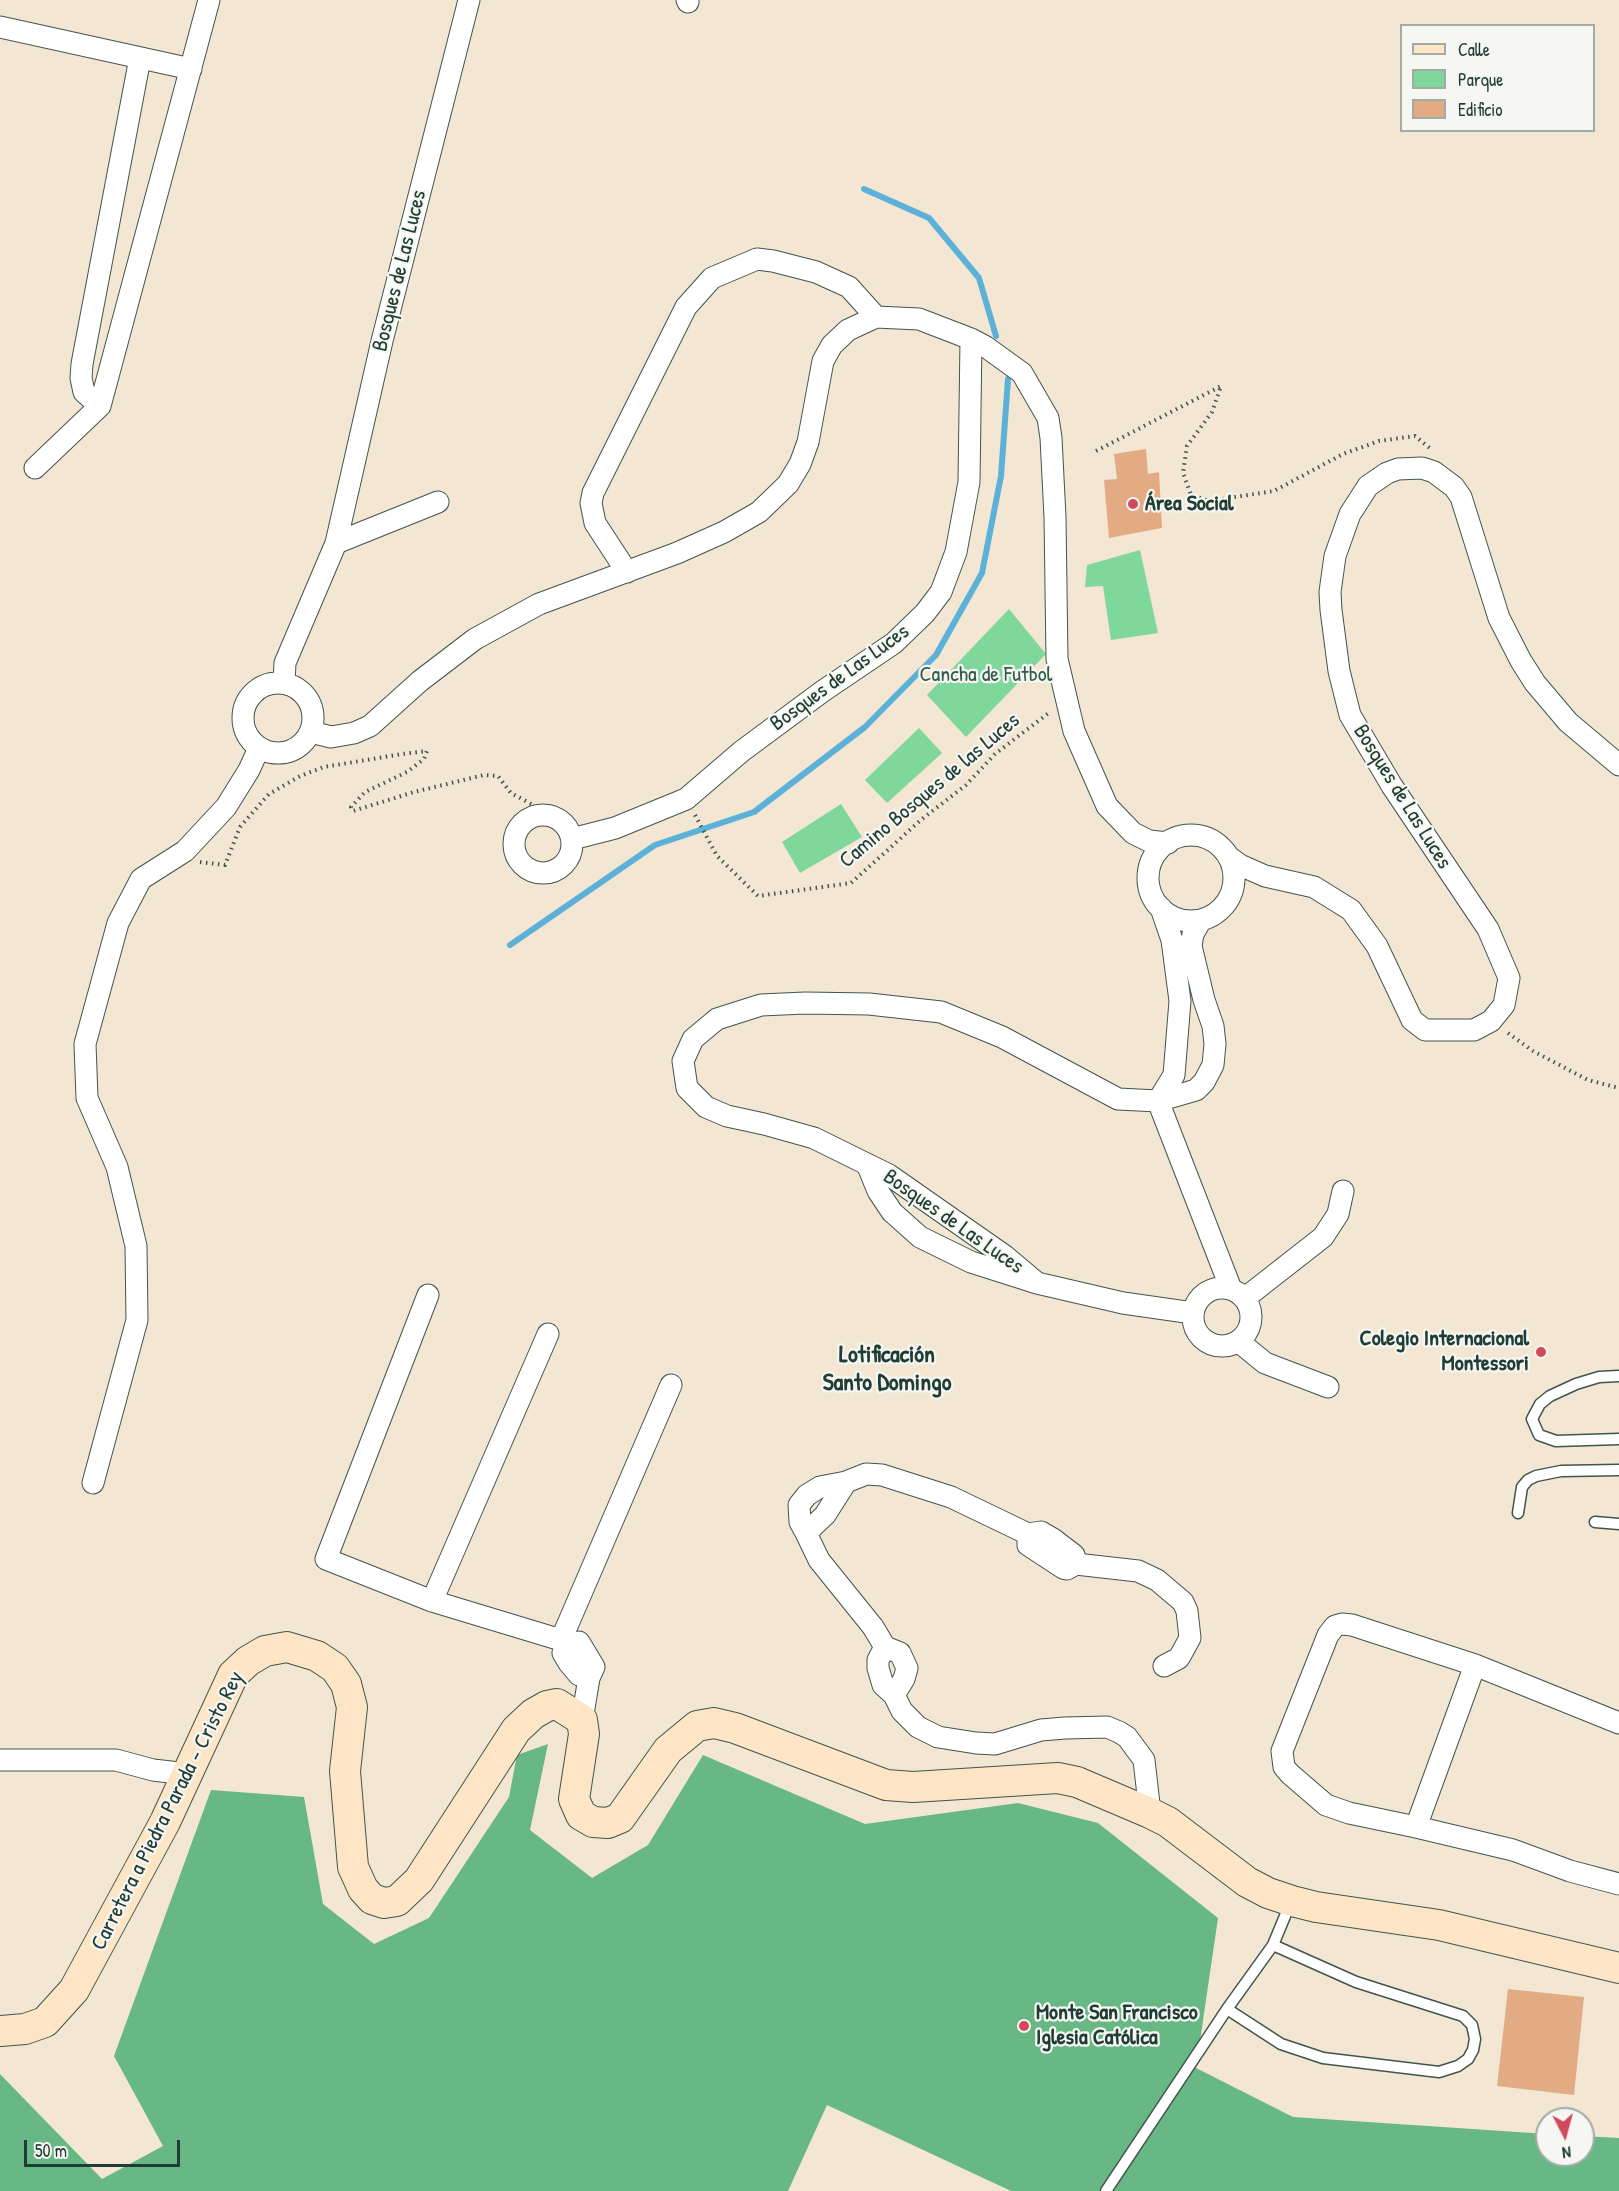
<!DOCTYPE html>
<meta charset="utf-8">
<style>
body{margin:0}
#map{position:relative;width:1619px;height:2191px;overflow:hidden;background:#f3e6d3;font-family:"Patrick Hand",sans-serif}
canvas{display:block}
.legend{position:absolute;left:1400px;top:24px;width:195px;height:108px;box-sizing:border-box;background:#f6f6f2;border:2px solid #a0aca6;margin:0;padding:8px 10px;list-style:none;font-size:18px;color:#1f3d34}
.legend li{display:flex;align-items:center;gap:12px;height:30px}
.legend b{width:30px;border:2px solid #a0aca6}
.north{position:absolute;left:1535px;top:2107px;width:60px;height:60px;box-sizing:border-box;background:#f6f6f2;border:2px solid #a0aca6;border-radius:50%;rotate:174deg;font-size:16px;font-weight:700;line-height:24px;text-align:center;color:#1f3d34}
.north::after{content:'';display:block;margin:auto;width:21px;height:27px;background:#d1495b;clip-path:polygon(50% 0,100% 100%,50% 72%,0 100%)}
.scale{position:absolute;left:24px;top:2140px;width:156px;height:27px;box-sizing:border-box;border:3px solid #1f3d34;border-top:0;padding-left:8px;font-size:18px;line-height:21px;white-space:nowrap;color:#1f3d34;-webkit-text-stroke:4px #f6f6f2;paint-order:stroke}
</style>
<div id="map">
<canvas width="1619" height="2191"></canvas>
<ul class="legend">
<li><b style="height:8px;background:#fde5c5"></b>Calle</li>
<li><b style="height:16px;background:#7fd79c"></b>Parque</li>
<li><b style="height:16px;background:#e3ab83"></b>Edificio</li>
</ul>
<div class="north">N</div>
<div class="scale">50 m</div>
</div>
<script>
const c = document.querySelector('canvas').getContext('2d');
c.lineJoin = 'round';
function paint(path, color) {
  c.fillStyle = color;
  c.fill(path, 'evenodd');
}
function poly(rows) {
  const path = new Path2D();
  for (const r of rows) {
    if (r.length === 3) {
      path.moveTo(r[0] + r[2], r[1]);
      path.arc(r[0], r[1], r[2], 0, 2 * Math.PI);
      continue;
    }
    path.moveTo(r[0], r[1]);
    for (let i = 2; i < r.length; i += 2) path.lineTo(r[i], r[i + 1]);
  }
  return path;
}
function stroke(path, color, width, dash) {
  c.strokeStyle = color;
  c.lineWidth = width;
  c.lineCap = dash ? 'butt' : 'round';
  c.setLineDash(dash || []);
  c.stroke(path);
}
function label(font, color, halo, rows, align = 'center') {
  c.font = font + ' "Patrick Hand",sans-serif';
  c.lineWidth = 4.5;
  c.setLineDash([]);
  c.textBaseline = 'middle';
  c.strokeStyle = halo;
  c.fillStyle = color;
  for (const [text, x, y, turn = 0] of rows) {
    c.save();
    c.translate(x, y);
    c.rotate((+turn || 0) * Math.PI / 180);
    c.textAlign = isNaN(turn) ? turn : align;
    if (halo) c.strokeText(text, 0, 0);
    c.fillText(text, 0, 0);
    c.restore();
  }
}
paint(poly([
 [1140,550,1158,633,1111,640,1103,586,1085,587,1087,565],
 [1009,609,1046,654,966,737,927,695],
 [919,728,942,753,887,803,865,780],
 [841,804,862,837,800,873,782,842]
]), '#7fd79c');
paint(poly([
 [548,1744,530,1830,592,1878,648,1845,703,1755,865,1824,1018,1803,1098,1823,1218,1918,1196,2068,1293,2117,1547,2134,1547,2155,1583,2155,1583,2136,1619,2138,1619,2191,1011,2191,827,2105,788,2191,0,2191,0,2074,102,2179,163,2146,114,2056,211,1790,304,1797,323,1904,374,1944,429,1918,509,1797,517,1755]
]), '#67b884');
stroke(poly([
 [864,189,929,218,979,278,996,336],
 [510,945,655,845,754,812,865,727,936,655,982,573,1001,476,1008,379]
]), '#5cb1d8', 6);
paint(poly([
 [1146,449,1148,474,1159,472,1162,528,1109,538,1104,480,1117,479,1114,454],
 [1508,1989,1584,1997,1574,2095,1497,2086]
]), '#e3ab83');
const service = poly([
 [1619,1376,1599,1377,1576,1384,1550,1396,1540,1404,1532,1419,1539,1435,1556,1441,1619,1439],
 [1518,1513,1522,1487,1528,1480,1536,1476,1561,1471,1619,1470],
 [1595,1522,1619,1524],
 [1227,2009,1281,2044,1323,2058,1439,2072,1458,2066,1468,2059,1473,2050,1475,2039,1472,2025,1463,2016,1356,1982,1273,1945],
 [1106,2191,1227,2009,1273,1945,1290,1904]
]);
const minor = poly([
 [687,0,688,2],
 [0,27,191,69],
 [140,58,82,364,81,378,84,392,100,406,209,0],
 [35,468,100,406],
 [336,543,438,502],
 [627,572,595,523,591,503,593,493,686,307,712,278,757,259,773,261,816,272,849,287,876,317],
 [278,718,35],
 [284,683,285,663,336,543,382,341,469,0],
 [311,732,331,737,354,733,370,726,420,681,475,639,539,604,677,553,724,532,759,512,788,484,800,464,808,442,823,361,832,345,848,330,876,317,919,319,971,339,986,347,1022,373,1048,418,1051,438,1055,517,1057,659,1074,731,1107,806,1133,833,1149,841,1168,843],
 [543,844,29],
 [1191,878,43],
 [572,839,615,828,686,799,742,751,823,691,894,643,925,613,941,592,956,552,969,482,971,339],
 [1229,857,1240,865,1265,876,1314,887,1351,910,1377,946,1412,1020,1425,1030,1474,1030,1491,1021,1504,1005,1509,978,1488,929,1392,786,1350,715,1339,671,1331,610,1330,592,1335,556,1350,514,1368,486,1387,473,1398,469,1422,468,1434,472,1454,487,1461,497,1499,618,1521,661,1535,683,1568,722,1619,765],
 [1158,1101,1231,1289],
 [1158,1101,1174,1075,1180,1001,1172,940,1161,908],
 [867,1164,878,1191,892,1212,920,1237,971,1262,1037,1283,1123,1303,1193,1313],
 [1037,1283,1005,1256,889,1175,814,1138,764,1124,727,1116,706,1107,687,1088,683,1061,693,1039,717,1019,761,1005,805,1003,869,1004,941,1012,1002,1037,1118,1099,1158,1101,1196,1090,1204,1082,1213,1065,1215,1044,1213,1026,1204,1000,1191,946,1193,934,1201,920],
 [1222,1317,29],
 [428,1295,326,1559,432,1601,561,1640,566,1646],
 [1245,1298,1323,1237,1338,1214,1343,1191],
 [1238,1341,1265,1363,1328,1387],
 [846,1482,866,1474,882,1475,951,1497,1028,1534],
 [846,1482,825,1515,806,1533,800,1522,799,1505,807,1495,820,1487,846,1482],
 [93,1483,137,1320,136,1246,117,1167,87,1098,85,1044,118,923,141,879,185,851,226,807,249,770,259,748],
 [806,1533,819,1560,873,1627,885,1647],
 [1076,1564,1074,1555,1053,1539,1041,1532,1028,1534,1028,1545,1063,1568,1067,1569,1076,1564,1138,1571,1157,1580,1183,1602,1187,1611,1190,1638,1179,1658,1164,1666],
 [432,1601,548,1334],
 [561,1640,671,1385],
 [566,1646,579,1642,594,1667,589,1678,582,1720],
 [566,1646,563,1653,569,1663,579,1675,589,1678],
 [885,1647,900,1653,907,1668,904,1679,894,1695,883,1685,878,1668,878,1660,885,1647],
 [894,1695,902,1711,918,1727,938,1737,976,1743,995,1744,1041,1730,1065,1728,1107,1727,1119,1732,1127,1737,1144,1760,1150,1813],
 [1619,1723,1475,1665,1352,1625,1342,1624,1335,1626,1328,1635,1282,1751,1284,1767,1290,1774,1326,1805,1349,1813,1416,1827,1513,1850,1570,1871,1619,1884],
 [0,1760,116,1760,153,1770,188,1774],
 [1416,1827,1475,1665]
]);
const secondary = poly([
 [0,2031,25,2029,45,2022,74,1990,165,1822,233,1675,248,1661,265,1651,287,1647,317,1656,335,1668,346,1684,352,1707,345,1771,353,1867,363,1889,372,1899,384,1903,397,1901,419,1880,516,1730,533,1714,547,1706,557,1704,582,1720,584,1734,574,1799,581,1815,593,1822,608,1823,620,1818,668,1750,697,1726,714,1723,735,1728,886,1785,913,1787,1058,1778,1077,1782,1150,1813,1168,1822,1247,1882,1268,1893,1292,1901,1316,1907,1439,1925,1619,1968]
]);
stroke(service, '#3f564c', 13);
stroke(minor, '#3f564c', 23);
stroke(secondary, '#3f564c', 32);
stroke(poly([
 [1096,451,1221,386,1212,412,1187,446,1183,473,1191,495,1209,501,1274,491,1343,454,1379,441,1415,436,1431,449],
 [695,815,717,856,758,896,851,883,922,819,966,785,995,754,1050,712],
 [200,862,225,865,240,827,269,794,300,776,324,767,402,754,427,751,424,759,407,772,365,792,351,807,353,811,414,792,484,775,498,776,511,793,535,806,544,815],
 [1508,1033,1533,1051,1588,1080,1619,1088]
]), '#3f564c', 4, [1.5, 4.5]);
stroke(service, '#fff', 10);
stroke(minor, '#fff', 21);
stroke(secondary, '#fde5c5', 30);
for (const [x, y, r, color] of [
 [1133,504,6,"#d1495b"],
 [1541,1352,6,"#d1495b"],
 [1024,2026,6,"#d1495b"]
]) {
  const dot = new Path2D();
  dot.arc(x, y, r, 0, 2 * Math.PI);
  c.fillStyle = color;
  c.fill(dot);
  stroke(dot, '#f6f6f2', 2);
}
label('22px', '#1f3d34', '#f6f6f2', [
 ["Bosques de Las Luces",400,271,-76],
 ["Bosques de Las Luces",840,678,-36],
 ["Camino Bosques de las Luces",930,791,-40],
 ["Bosques de Las Luces",1402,797,58],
 ["Bosques de Las Luces",953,1222,35],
 ["Carretera a Piedra Parada - Cristo Rey",168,1811,-63]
]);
label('bold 22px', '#1f3d34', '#f6f6f2', [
 ["Área Social",1145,504],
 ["Colegio Internacional",1529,1339,"right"],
 ["Montessori",1529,1364,"right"],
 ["Monte San Francisco",1036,2013],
 ["Iglesia Católica",1036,2038]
], 'left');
label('22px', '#325c49', '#f6f6f2', [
 ["Cancha de Futbol",986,675]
]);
label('bold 24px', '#1f3d34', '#f6f6f2', [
 ["Lotificación",887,1356],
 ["Santo Domingo",887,1384]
]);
</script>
